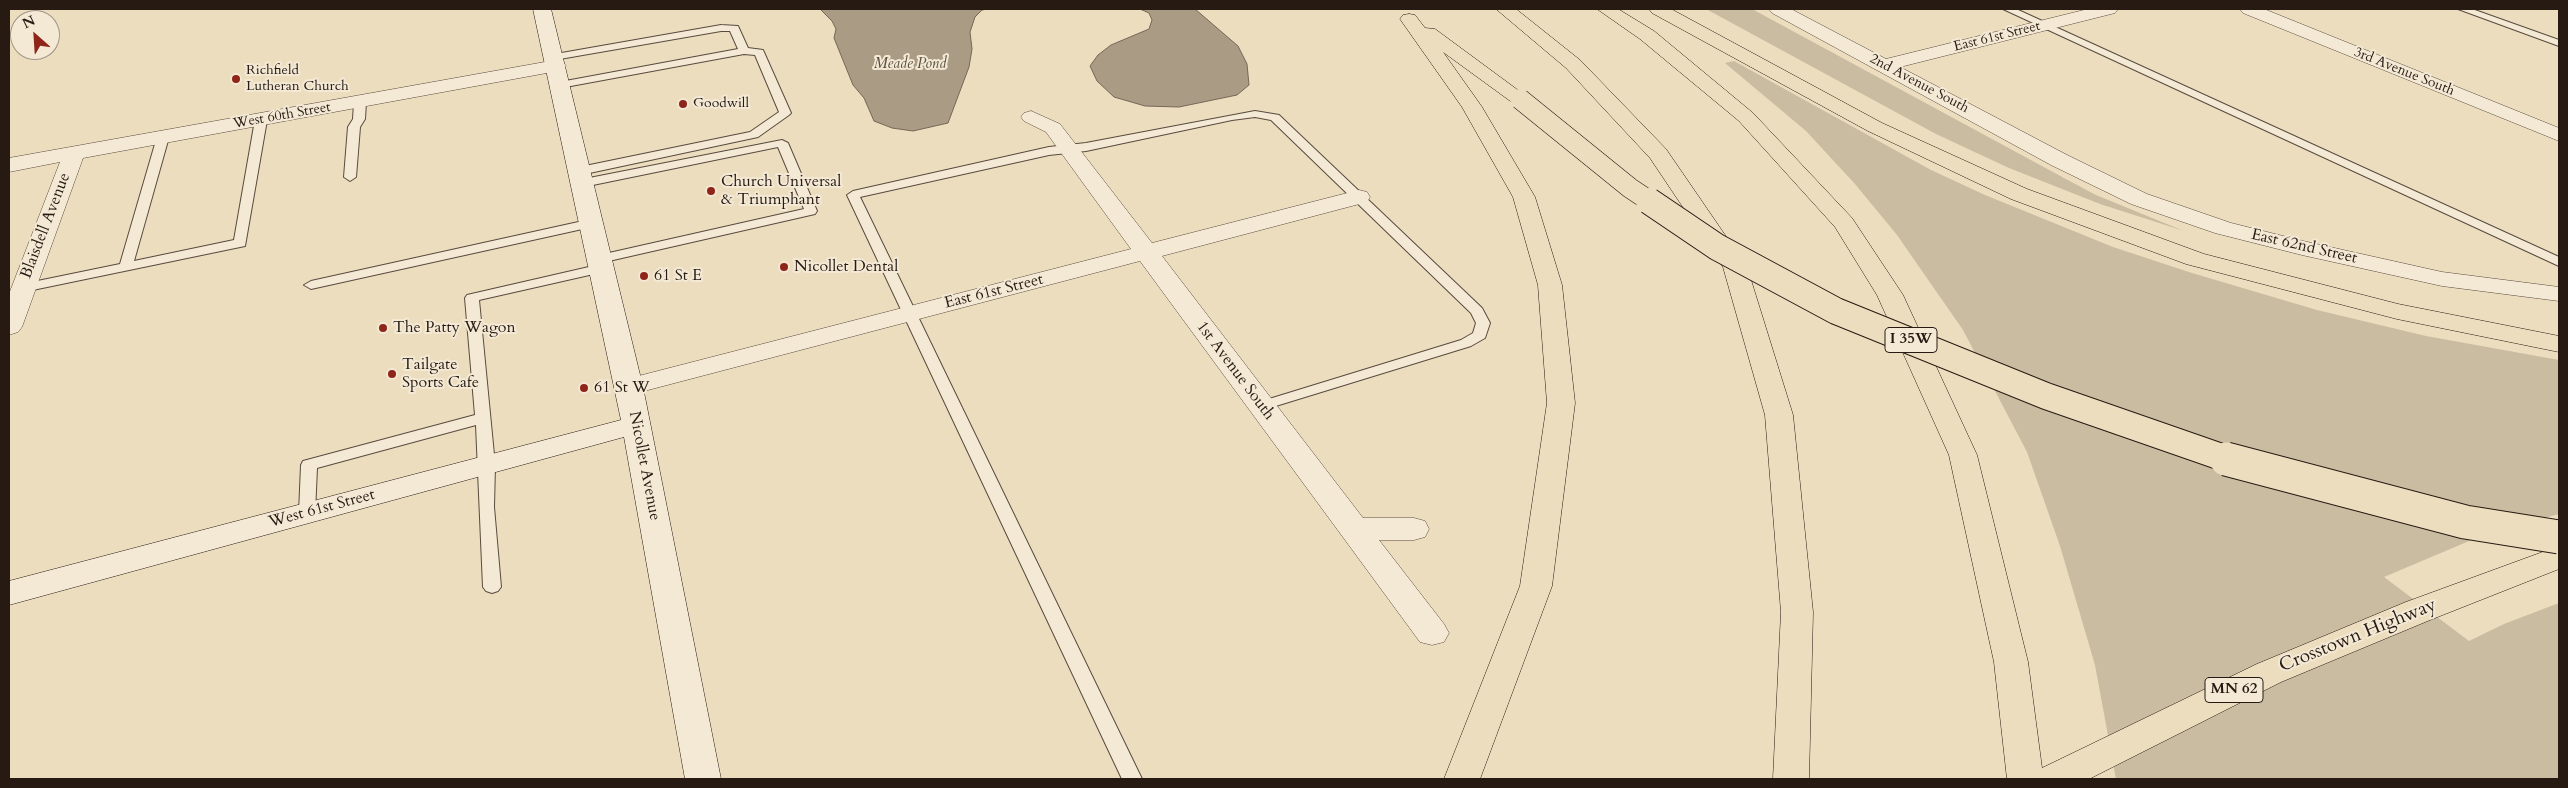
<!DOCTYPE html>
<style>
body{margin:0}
#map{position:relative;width:2568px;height:788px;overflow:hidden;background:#ecddbe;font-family:Cardo,serif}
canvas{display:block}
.frame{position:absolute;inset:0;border:10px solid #261a13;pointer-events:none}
.north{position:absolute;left:10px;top:10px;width:50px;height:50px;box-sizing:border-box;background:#f3e9d5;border:1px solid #a19687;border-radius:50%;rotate:334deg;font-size:14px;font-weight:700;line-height:20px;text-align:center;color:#261a13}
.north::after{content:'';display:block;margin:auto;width:18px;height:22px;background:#8f2418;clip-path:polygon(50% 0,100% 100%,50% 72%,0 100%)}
</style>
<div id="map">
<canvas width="2568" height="788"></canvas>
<div class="frame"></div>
<div class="north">N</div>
</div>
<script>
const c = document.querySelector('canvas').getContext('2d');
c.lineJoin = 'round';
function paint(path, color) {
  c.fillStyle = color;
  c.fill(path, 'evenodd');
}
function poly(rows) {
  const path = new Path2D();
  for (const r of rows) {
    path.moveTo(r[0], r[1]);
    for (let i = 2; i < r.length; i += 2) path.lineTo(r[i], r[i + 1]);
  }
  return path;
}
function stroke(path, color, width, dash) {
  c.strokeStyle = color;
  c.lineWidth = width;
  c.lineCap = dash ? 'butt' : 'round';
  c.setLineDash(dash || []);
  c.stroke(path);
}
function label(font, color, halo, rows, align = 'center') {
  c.font = font + ' Cardo,serif';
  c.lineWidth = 4;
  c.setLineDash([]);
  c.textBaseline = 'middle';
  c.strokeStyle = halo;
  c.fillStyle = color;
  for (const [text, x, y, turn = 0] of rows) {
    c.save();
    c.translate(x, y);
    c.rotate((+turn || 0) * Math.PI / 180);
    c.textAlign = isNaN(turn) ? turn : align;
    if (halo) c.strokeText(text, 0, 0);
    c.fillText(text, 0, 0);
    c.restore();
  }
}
paint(poly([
 [1706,9,1752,9,2064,178,2096,195,2184,231,2100,204,2009,168,1936,134],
 [1734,61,1931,170,1985,195,2113,247,2192,273,2317,310,2426,336,2559,360,2559,514,2481,536,2384,577,2469,641,2504,624,2559,603,2559,779,2116,779,2095,665,2060,546,2027,452,1963,330,1897,235,1855,184,1806,131,1725,63]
]), '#cabca1');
const water = poly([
 [820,9,988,9,982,10,975,17,970,32,972,49,969,67,948,123,913,131,892,128,874,121,864,98,853,85,834,38,836,29,832,21,820,9],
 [1140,9,1195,9,1238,46,1247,64,1249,85,1237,95,1179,107,1145,106,1114,97,1097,81,1090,66,1098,55,1111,45,1149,29,1152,20,1149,13,1140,9]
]);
paint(water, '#a99b84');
stroke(water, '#756757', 1);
const lane = poly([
 [2003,9,2016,9,2559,257,2559,266,2003,9],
 [2458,9,2472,9,2559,40,2559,46,2458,9],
 [721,25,738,26,748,48,763,50,791,113,789,115,758,137,580,175,576,174,576,168,580,167,750,132,779,112,755,55,744,54,560,88,555,85,560,82,738,49,730,31,721,31,554,60,549,57,550,55,721,25],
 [360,99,366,102,365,119,360,127,356,177,350,181,344,177,348,127,353,119,354,102,360,99],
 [1255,111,1279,115,1482,308,1490,323,1485,338,1471,346,1266,409,1256,409,1253,406,1256,403,1461,340,1473,333,1476,323,1471,313,1271,120,1255,117,1232,120,1086,151,1049,155,860,197,1142,779,1122,779,847,195,853,191,1049,147,1086,143,1255,111],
 [261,117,267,120,245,246,23,292,18,291,16,288,18,285,120,264,157,137,163,134,169,137,134,261,234,240,255,120,261,117],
 [782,140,788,143,817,211,815,214,600,263,593,259,600,255,804,209,778,147,583,187,579,186,579,180,782,140],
 [592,219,598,223,596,226,311,289,304,285,311,281,592,219],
 [602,264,607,265,609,268,607,271,479,300,495,465,494,507,501,587,498,591,492,593,486,591,483,587,476,425,317,468,315,513,313,517,301,517,299,513,301,465,303,461,475,415,465,298,467,295,602,264]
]);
const street = poly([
 [1769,9,1791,9,1886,59,2088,9,2118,9,2115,13,1900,67,2067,155,2147,194,2231,223,2303,241,2442,272,2559,287,2559,301,2442,286,2302,255,2215,233,2131,204,2051,165,1772,13,1769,9],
 [2240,9,2264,9,2559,128,2559,141,2243,13,2240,9],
 [556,60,563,62,566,66,563,70,83,158,22,327,18,332,9,335,9,294,60,162,9,172,9,158,556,60],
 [1031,111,1060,124,1152,243,1359,190,1367,192,1370,197,1367,202,1162,256,1363,518,1414,518,1425,521,1429,529,1425,537,1414,540,1379,540,1444,624,1449,633,1444,642,1432,645,1420,642,1140,261,629,395,619,393,615,387,619,381,1131,249,1046,132,1024,121,1021,117,1024,113,1031,111]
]);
const secondary = poly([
 [533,9,551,9,643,387,721,779,685,779,624,437,9,605,9,581,621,420,533,9]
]);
const highway = poly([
 [1496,9,1516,9,1580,60,1666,149,1747,267,1793,415,1813,612,1809,779,1773,779,1781,612,1765,415,1723,267,1650,158,1566,68,1496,9],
 [1597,9,1618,9,1654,31,1753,113,1852,218,1903,295,1977,455,2028,662,2042,768,2257,664,2406,602,2559,546,2559,569,2430,620,2281,682,2089,779,2007,779,1994,662,1949,455,1877,295,1835,227,1739,121,1640,39,1597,9],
 [1649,9,1671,9,1882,123,2027,189,2204,254,2398,304,2559,336,2559,352,2397,319,2186,264,2011,199,1868,131,1652,13,1649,9],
 [1409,14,1415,15,1425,28,1435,29,1530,99,1527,103,1513,103,1443,52,1482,107,1535,197,1562,285,1575,403,1552,586,1480,779,1444,779,1520,586,1547,403,1538,285,1513,197,1462,107,1400,19,1403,15,1409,14]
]);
stroke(lane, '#584b3e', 2);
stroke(street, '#584b3e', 1);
stroke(secondary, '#261a13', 1);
stroke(highway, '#261a13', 1);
paint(lane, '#f3e9d5');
paint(street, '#f3e9d5');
paint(secondary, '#f3e9d5');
paint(highway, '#ecddbe');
const highwayBridgeFar2 = poly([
 [1520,99,1630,188,1651,202]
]);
const highwayBridgeFar1 = poly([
 [1649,201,1717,247,1836,311,2046,396,2230,460]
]);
const highwayBridge = poly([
 [2226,459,2465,522,2559,537]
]);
stroke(highwayBridgeFar2, '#261a13', 21, []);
stroke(highwayBridgeFar1, '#261a13', 28, []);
stroke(highwayBridge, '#261a13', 35, []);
stroke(highwayBridgeFar2, '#ecddbe', 20);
stroke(highwayBridgeFar1, '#ecddbe', 26);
stroke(highwayBridge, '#ecddbe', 33);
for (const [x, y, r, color] of [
 [236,79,5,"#8f2418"],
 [683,104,5,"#8f2418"],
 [711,191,5,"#8f2418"],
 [784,267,5,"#8f2418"],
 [644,276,5,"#8f2418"],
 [383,328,5,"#8f2418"],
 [392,374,5,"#8f2418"],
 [584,388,5,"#8f2418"]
]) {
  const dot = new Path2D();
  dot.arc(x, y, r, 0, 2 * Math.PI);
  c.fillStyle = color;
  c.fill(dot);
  stroke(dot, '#f3e9d5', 2);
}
label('14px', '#261a13', '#f3e9d5', [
 ["East 61st Street",1997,37,-14],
 ["3rd Avenue South",2404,72,22],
 ["2nd Avenue South",1919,84,28],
 ["West 60th Street",282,116,-10]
]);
label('14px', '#261a13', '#f3e9d5', [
 ["Richfield",246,71],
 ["Lutheran Church",246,87],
 ["Goodwill",693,104]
], 'left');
label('italic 15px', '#5a4e40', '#f3e9d5', [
 ["Meade Pond",910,65]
]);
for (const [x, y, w] of [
 [1911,340,52],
 [2234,690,58]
]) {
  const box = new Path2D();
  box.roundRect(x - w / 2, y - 12.5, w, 25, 4);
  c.fillStyle = '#f3e9d5';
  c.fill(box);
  stroke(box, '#261a13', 1);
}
label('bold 15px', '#261a13', null, [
 ["I 35W",1911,340],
 ["MN 62",2234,690]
]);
label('16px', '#261a13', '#f3e9d5', [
 ["Church Universal",721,182],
 ["& Triumphant",721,200],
 ["Nicollet Dental",794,267],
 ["61 St E",654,276],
 ["The Patty Wagon",393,328],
 ["Tailgate",402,365],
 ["Sports Cafe",402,383],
 ["61 St W",594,388]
], 'left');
label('16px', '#261a13', '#f3e9d5', [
 ["Blaisdell Avenue",46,226,-69],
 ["East 62nd Street",2304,247,13],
 ["East 61st Street",994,292,-14],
 ["1st Avenue South",1235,371,53],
 ["Nicollet Avenue",644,466,79],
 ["West 61st Street",322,509,-15]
]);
label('19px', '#261a13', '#f3e9d5', [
 ["Crosstown Highway",2358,636,-22]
]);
</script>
